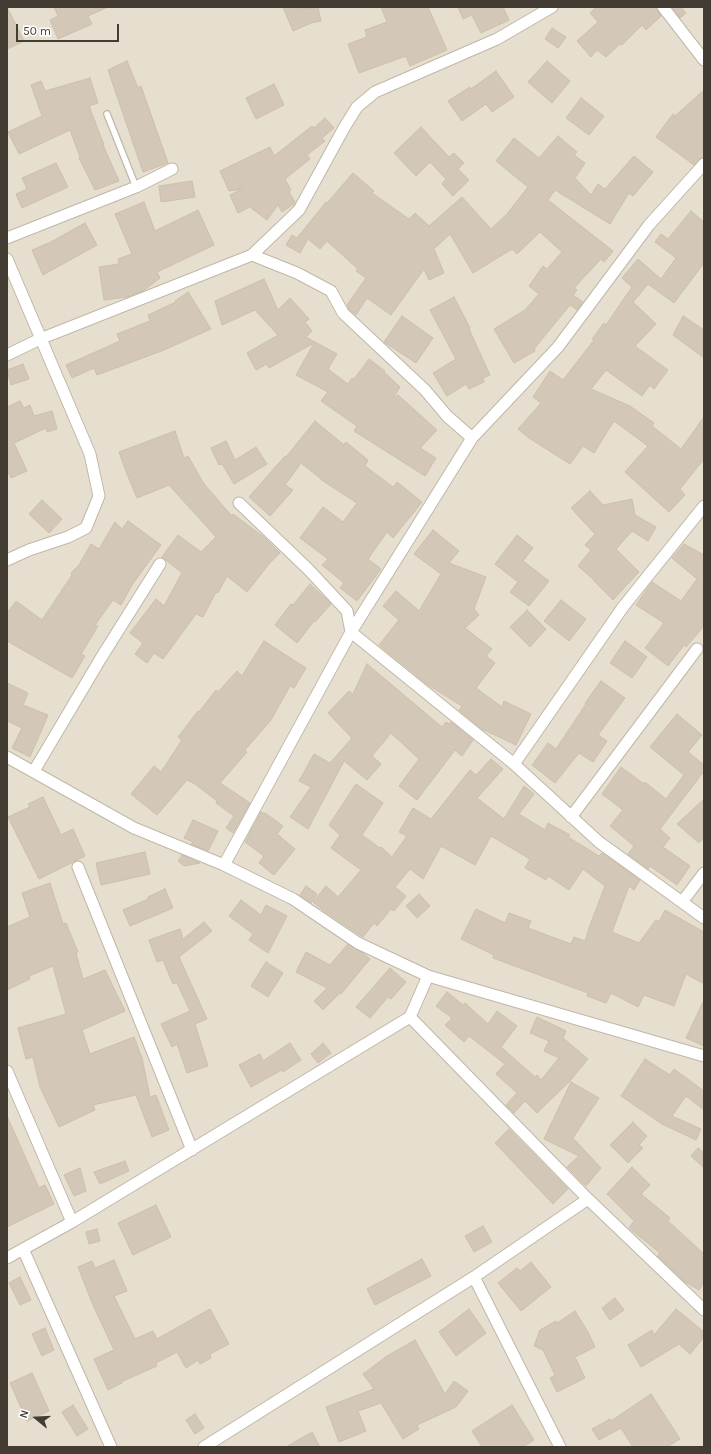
<!DOCTYPE html>
<style>
body{margin:0}
#map{position:relative;width:711px;height:1454px;overflow:hidden;background:#f2ede2;font-family:Karla,sans-serif}
canvas{display:block}
.frame{position:absolute;inset:0;border:8px solid #433c32;pointer-events:none}
.north{position:absolute;left:16px;top:1398px;width:40px;height:40px;-webkit-text-stroke:3px #fff;paint-order:stroke;rotate:288deg;font-size:11px;font-weight:700;line-height:16px;text-align:center;color:#433c32}
.north::after{content:'';display:block;margin:auto;width:14px;height:18px;background:#433c32;clip-path:polygon(50% 0,100% 100%,50% 72%,0 100%)}
.scale{position:absolute;left:16px;top:24px;width:103px;height:18px;box-sizing:border-box;border:2px solid #433c32;border-top:0;padding-left:5px;font-size:12px;line-height:14px;white-space:nowrap;color:#433c32;-webkit-text-stroke:3px #fff;paint-order:stroke}
</style>
<div id="map">
<canvas width="711" height="1454"></canvas>
<div class="frame"></div>
<div class="north">N</div>
<div class="scale">50 m</div>
</div>
<script>
const c = document.querySelector('canvas').getContext('2d');
c.lineJoin = 'round';
function paint(path, color) {
  c.fillStyle = color;
  c.fill(path, 'evenodd');
}
function poly(rows) {
  const path = new Path2D();
  for (const r of rows) {
    path.moveTo(r[0], r[1]);
    for (let i = 2; i < r.length; i += 2) path.lineTo(r[i], r[i + 1]);
  }
  return path;
}
function stroke(path, color, width, dash) {
  c.strokeStyle = color;
  c.lineWidth = width;
  c.lineCap = dash ? 'butt' : 'round';
  c.setLineDash(dash || []);
  c.stroke(path);
}
paint(poly([
 [7,7,704,7,704,1447,7,1447]
]), '#e6decf');
const building = poly([
 [7,7,24,41,7,49,7,7],
 [54,7,108,7,88,16,92,24,58,39,50,20,58,16,54,7],
 [283,7,299,7,300,9,318,7,321,21,311,23,293,31,283,7],
 [381,7,428,7,447,50,410,66,406,56,359,73,348,44,367,37,365,30,387,22,381,7],
 [458,7,503,7,509,20,481,33,472,15,463,19,458,7],
 [596,7,656,7,661,16,646,30,642,25,622,45,620,44,606,57,597,50,591,57,577,41,598,22,590,13,596,7],
 [672,7,681,7,686,13,680,18,672,7],
 [552,28,566,37,558,48,545,39,552,28],
 [127,61,138,88,141,86,168,163,143,172,108,70,127,61],
 [547,61,570,81,552,103,528,82,547,61],
 [496,71,514,97,492,112,486,104,462,121,448,101,470,87,471,89,496,71],
 [90,78,98,103,89,106,104,145,103,145,119,181,95,190,79,158,80,157,70,130,19,154,8,132,42,116,31,85,41,81,45,91,90,78],
 [274,84,284,105,256,119,246,98,274,84],
 [704,90,704,157,699,159,694,165,656,137,673,114,675,116,704,90],
 [581,98,604,116,589,135,566,118,581,98],
 [325,118,334,128,322,138,325,141,307,155,310,159,285,179,291,190,289,192,295,202,294,204,282,212,278,205,267,220,250,207,238,213,230,195,242,189,229,191,220,171,270,147,274,156,312,126,314,128,325,118],
 [421,127,449,157,454,153,464,163,458,169,469,180,453,196,442,184,446,179,430,162,416,176,394,153,421,127],
 [558,136,577,152,574,155,585,163,575,178,591,195,598,184,605,189,634,156,653,172,633,196,629,193,610,224,555,190,548,200,613,251,604,262,601,259,574,288,577,290,573,295,583,302,577,310,570,305,534,349,535,351,514,363,494,329,525,310,539,294,529,286,543,266,547,269,562,252,540,232,517,254,512,249,473,273,450,234,434,249,444,273,429,280,424,269,391,315,367,298,356,315,349,309,347,305,366,278,356,271,358,269,327,241,320,249,308,239,300,253,286,245,292,235,297,238,326,202,327,203,353,173,374,191,372,193,409,219,415,213,429,226,462,197,491,229,507,214,528,187,496,161,514,138,539,158,558,136],
 [56,163,68,187,22,208,16,194,27,189,22,178,56,163],
 [192,181,195,197,161,202,159,186,192,181],
 [144,202,155,231,198,210,214,245,157,272,160,278,143,291,127,297,104,300,99,267,119,264,118,259,132,254,115,214,144,202],
 [691,211,704,222,704,263,674,303,648,284,633,302,656,324,635,346,668,370,654,389,650,385,642,396,606,370,591,389,630,406,654,423,652,426,681,449,704,417,704,459,680,489,685,495,669,512,625,472,648,446,614,421,594,453,583,446,570,464,529,438,518,429,541,403,533,397,550,371,563,380,594,340,592,339,604,323,606,325,632,287,622,278,638,259,661,279,676,258,655,242,661,234,668,239,691,211],
 [85,223,97,245,43,275,32,250,51,242,85,223],
 [264,279,278,310,290,298,309,319,305,322,312,331,306,337,337,354,328,369,348,384,352,378,354,379,369,359,385,371,384,372,400,387,393,398,398,395,437,430,420,448,436,458,425,476,354,431,357,426,321,401,328,392,296,375,314,343,269,368,267,364,256,370,247,353,278,335,255,310,222,325,215,301,264,279],
 [188,292,211,329,164,350,97,375,94,368,72,378,66,365,120,341,117,334,150,321,148,315,176,302,175,301,188,292],
 [454,297,470,328,469,329,490,375,483,378,484,382,469,389,466,384,447,396,433,373,456,359,430,310,454,297],
 [402,316,433,338,416,363,384,342,402,316],
 [683,316,704,330,704,358,673,335,683,316],
 [23,364,29,379,11,385,7,370,23,364],
 [20,401,24,408,30,405,34,416,52,411,57,429,47,432,46,428,14,443,27,471,11,478,7,470,7,407,20,401],
 [315,421,344,445,346,442,368,460,365,466,393,487,397,482,422,502,393,538,387,532,368,559,381,569,357,601,340,588,344,583,322,565,328,559,300,538,323,507,343,522,357,503,320,479,320,478,301,463,285,485,293,490,270,516,249,497,285,456,286,457,315,421],
 [175,431,184,458,188,456,204,484,232,516,233,514,265,538,280,553,269,564,247,592,227,576,218,593,216,592,203,617,196,614,163,659,154,653,147,663,135,654,143,643,130,633,156,599,164,606,182,573,162,557,178,535,201,552,216,537,169,485,137,498,127,474,119,452,175,431],
 [226,441,235,460,256,447,267,464,234,484,222,464,219,465,211,448,226,441],
 [590,491,603,505,632,499,635,515,656,527,648,541,632,531,616,549,639,572,613,600,593,580,594,580,578,566,591,550,585,545,595,534,571,508,590,491],
 [42,500,62,519,49,533,29,514,42,500],
 [128,521,161,545,132,585,121,605,113,600,95,625,98,626,81,654,85,656,72,678,7,641,7,613,16,601,42,620,72,575,71,573,79,565,91,544,99,549,115,522,122,529,128,521],
 [433,530,459,551,449,563,486,577,474,609,479,615,465,628,492,649,486,656,495,663,476,688,502,707,504,701,531,714,516,745,482,729,459,710,462,706,428,685,379,645,399,620,383,606,396,591,419,611,441,574,414,554,433,530],
 [517,535,533,548,523,561,549,581,529,606,510,592,518,582,495,564,517,535],
 [684,544,704,555,704,626,686,647,684,645,668,666,645,648,664,623,636,605,652,582,681,601,697,579,672,558,684,544],
 [310,584,331,604,315,622,314,621,297,643,275,625,291,604,293,605,310,584],
 [561,600,586,619,569,641,544,621,561,600],
 [527,610,546,629,530,647,510,627,527,610],
 [264,641,306,668,294,688,290,686,271,720,245,750,247,752,220,783,250,803,233,833,226,828,234,816,216,803,217,801,195,784,187,780,157,815,131,794,154,766,161,772,182,740,178,737,198,711,199,712,216,690,218,692,237,671,242,676,264,641],
 [625,641,647,657,632,678,610,663,625,641],
 [367,664,442,727,446,722,449,724,451,722,473,740,462,756,455,750,417,800,399,786,419,759,391,733,372,756,381,764,367,780,344,761,308,829,290,817,311,787,299,781,314,754,330,763,352,738,328,713,349,691,353,694,367,664],
 [601,681,625,698,598,735,607,741,593,762,579,753,555,783,532,765,548,743,556,749,586,704,585,703,601,681],
 [7,683,28,693,23,705,48,715,30,757,12,748,22,728,7,721,7,683],
 [677,714,702,735,688,752,704,765,704,771,660,829,670,838,663,847,690,866,677,885,650,866,648,869,628,854,634,846,610,826,623,810,602,794,621,767,644,784,645,782,666,799,684,775,650,747,677,714],
 [491,759,503,769,477,798,504,819,524,786,534,794,519,814,545,830,548,823,570,835,568,837,599,856,602,853,640,880,634,890,629,886,612,932,639,943,656,920,659,922,665,910,704,932,704,984,686,974,674,1006,644,995,638,1007,611,993,606,1003,587,996,588,993,493,958,494,955,461,939,476,909,505,923,509,913,531,921,528,928,571,944,574,937,585,941,590,925,605,886,583,869,569,890,548,876,546,880,525,868,530,859,491,836,475,865,441,846,423,879,410,869,395,887,406,896,394,911,391,909,377,926,374,923,363,937,327,913,313,902,326,886,338,897,361,870,331,848,340,835,329,825,356,784,383,803,362,835,380,848,381,847,392,857,407,836,399,832,413,808,431,819,470,770,476,775,491,759],
 [43,797,61,835,73,829,85,856,39,879,8,817,30,807,28,804,43,797],
 [704,799,704,837,699,843,677,824,704,799],
 [261,812,265,814,265,813,283,826,277,834,295,849,274,875,259,863,264,856,245,842,261,812],
 [193,820,218,831,208,851,191,844,193,842,184,838,193,820],
 [145,852,150,874,101,885,96,863,145,852],
 [182,855,200,863,184,866,178,861,182,855],
 [50,883,63,924,66,923,78,952,76,953,83,979,105,970,125,1011,82,1030,90,1054,134,1037,142,1058,150,1097,156,1095,169,1130,152,1137,136,1095,93,1105,95,1110,59,1127,40,1087,33,1057,26,1059,18,1028,66,1014,53,966,29,976,30,979,7,990,7,927,30,917,22,893,50,883],
 [306,886,317,894,311,903,300,895,306,886],
 [165,889,173,908,130,926,123,910,148,899,148,897,165,889],
 [419,894,430,906,417,918,406,906,419,894],
 [241,900,261,915,266,905,287,916,268,953,249,940,253,934,229,916,241,900],
 [204,922,212,931,179,957,207,1019,195,1024,208,1066,187,1073,177,1044,172,1047,161,1024,190,1011,177,983,173,984,163,960,157,962,149,940,180,929,183,939,204,922],
 [348,944,364,954,370,959,341,994,340,993,323,1010,314,1001,327,988,296,972,306,952,330,965,348,944],
 [266,962,283,973,268,997,251,986,266,962],
 [390,968,406,982,391,999,388,997,370,1018,356,1007,390,968],
 [447,992,463,1005,465,1003,488,1024,497,1011,517,1026,501,1047,535,1077,537,1075,541,1080,559,1058,544,1051,549,1041,530,1033,537,1017,566,1031,563,1038,588,1059,570,1081,537,1113,525,1101,514,1113,506,1105,517,1093,496,1074,505,1064,469,1036,464,1042,445,1025,452,1018,436,1006,447,992],
 [704,1000,704,1046,686,1038,704,1000],
 [290,1043,301,1060,283,1072,282,1070,251,1087,239,1065,260,1054,263,1061,290,1043],
 [323,1043,331,1053,318,1063,311,1054,323,1043],
 [645,1059,670,1075,674,1069,704,1091,704,1110,686,1096,672,1116,701,1129,696,1140,662,1124,621,1096,645,1059],
 [571,1082,599,1098,573,1138,601,1168,586,1186,567,1167,579,1156,544,1139,571,1082],
 [7,1116,39,1188,45,1185,54,1204,7,1227,7,1116],
 [633,1122,647,1136,639,1145,643,1148,628,1163,610,1145,633,1122],
 [509,1129,568,1189,553,1204,495,1143,509,1129],
 [698,1148,704,1153,704,1168,691,1156,698,1148],
 [125,1161,129,1171,100,1184,94,1172,125,1161],
 [632,1167,650,1185,641,1194,670,1218,668,1221,704,1254,704,1282,699,1290,685,1282,658,1256,660,1253,629,1228,634,1221,607,1194,632,1167],
 [80,1168,86,1191,74,1196,64,1175,80,1168],
 [156,1205,171,1237,133,1255,118,1223,156,1205],
 [483,1226,492,1242,474,1252,465,1236,483,1226],
 [97,1229,100,1241,89,1244,86,1232,97,1229],
 [422,1259,431,1276,375,1305,367,1289,422,1259],
 [114,1260,127,1291,114,1296,135,1339,153,1331,157,1339,210,1309,229,1344,210,1354,211,1358,200,1364,198,1360,186,1368,177,1352,156,1363,157,1366,121,1382,122,1383,108,1390,94,1359,114,1350,93,1305,78,1267,92,1261,95,1268,114,1260],
 [531,1262,551,1287,521,1311,498,1283,517,1268,520,1271,531,1262],
 [20,1277,31,1300,20,1305,9,1283,20,1277],
 [615,1298,624,1310,610,1320,602,1308,615,1298],
 [469,1309,486,1333,456,1356,439,1332,469,1309],
 [676,1309,704,1332,704,1337,690,1354,679,1344,641,1367,628,1345,652,1330,654,1335,676,1309],
 [575,1311,588,1332,595,1347,575,1357,585,1378,557,1392,550,1378,555,1375,543,1350,534,1346,540,1330,556,1321,557,1323,575,1311],
 [45,1328,54,1350,42,1356,32,1334,45,1328],
 [415,1340,445,1394,454,1381,468,1391,456,1407,417,1425,419,1429,403,1439,381,1403,358,1411,366,1431,339,1442,326,1407,374,1389,363,1374,387,1356,415,1340],
 [32,1373,49,1411,27,1421,10,1383,32,1373],
 [651,1394,680,1439,667,1447,633,1447,621,1428,599,1440,592,1429,610,1419,611,1421,651,1394],
 [73,1405,88,1429,77,1436,62,1412,73,1405],
 [512,1405,534,1440,523,1447,482,1447,472,1431,512,1405],
 [195,1414,204,1428,195,1434,186,1420,195,1414],
 [312,1432,320,1447,286,1447,312,1432]
]);
paint(building, '#d3c8b7');
stroke(building, '#cec0aa', 1);
const service = poly([
 [107,114,136,187]
]);
const minor = poly([
 [663,7,704,60],
 [7,238,136,187,172,169],
 [252,255,297,273,331,291,343,313,425,390,447,416,472,438],
 [7,259,90,454,99,496,86,528,68,537,29,550,7,560],
 [7,355,40,339,252,255,299,210,344,128,357,107,375,92,497,39,552,7],
 [239,503,309,570,347,611,351,632,514,764,599,842,704,918],
 [7,757,134,828,224,865,293,899,358,943,428,976],
 [514,764,623,607,704,506],
 [34,771,101,658,160,564],
 [571,817,697,649],
 [224,865,351,632,472,438,558,347,649,225,704,164],
 [78,867,192,1150],
 [682,902,704,873],
 [410,1017,588,1199,704,1310],
 [7,1071,72,1222],
 [23,1249,111,1447],
 [7,1258,72,1222,410,1017,428,976,704,1056],
 [474,1277,560,1447],
 [204,1447,474,1277,588,1199]
]);
stroke(service, '#c0b7a7', 8);
stroke(minor, '#c0b7a7', 13);
stroke(service, '#fff', 5.5);
stroke(minor, '#fff', 11);
</script>
